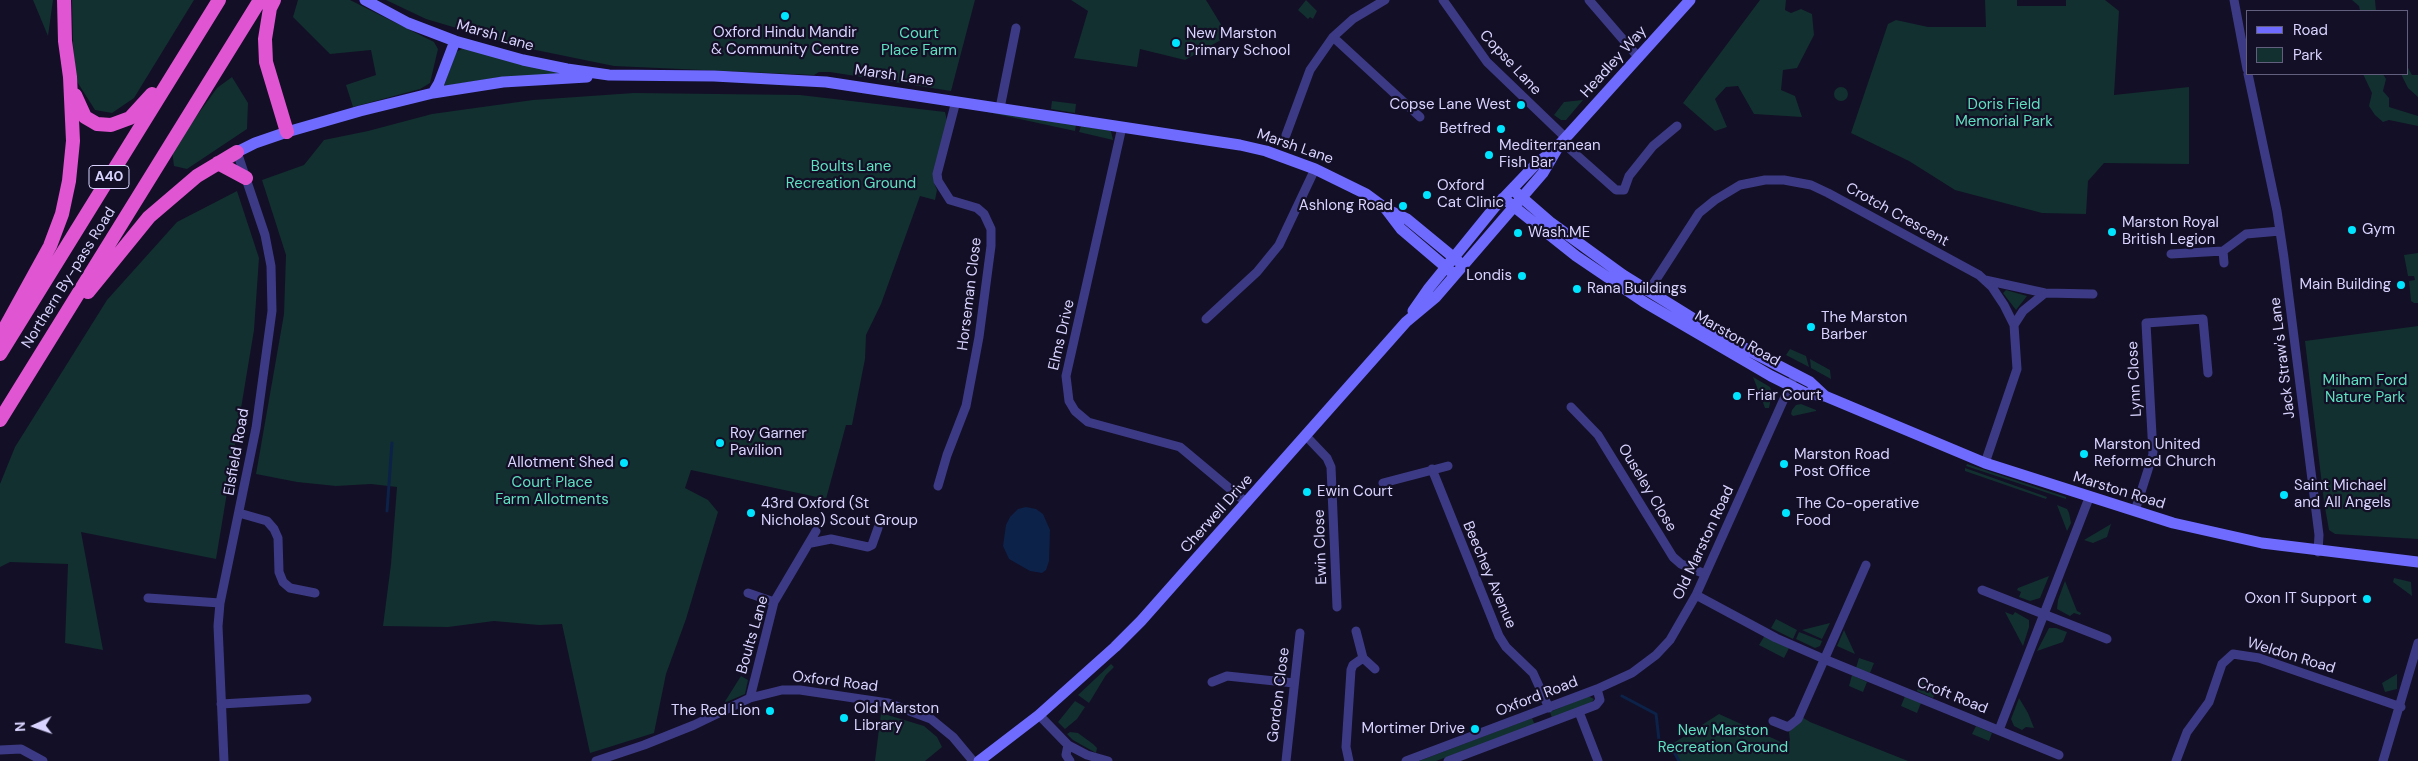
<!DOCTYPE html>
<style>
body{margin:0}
#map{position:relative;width:2418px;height:761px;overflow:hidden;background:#130f26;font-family:"DM Sans",sans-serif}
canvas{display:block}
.legend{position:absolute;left:2246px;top:10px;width:162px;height:65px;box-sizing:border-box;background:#130f26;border:1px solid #625e7d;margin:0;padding:6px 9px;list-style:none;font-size:15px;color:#d9d4ff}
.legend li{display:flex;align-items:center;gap:10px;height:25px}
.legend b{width:25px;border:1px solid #625e7d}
.north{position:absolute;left:10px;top:701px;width:50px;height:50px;-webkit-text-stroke:4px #130f26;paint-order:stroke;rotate:267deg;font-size:14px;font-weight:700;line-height:20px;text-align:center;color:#d9d4ff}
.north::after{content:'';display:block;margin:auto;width:18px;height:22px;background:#d9d4ff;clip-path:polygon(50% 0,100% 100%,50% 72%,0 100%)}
</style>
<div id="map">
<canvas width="2418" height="761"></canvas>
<ul class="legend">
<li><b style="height:6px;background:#6f6bff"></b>Road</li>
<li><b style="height:14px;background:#12302f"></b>Park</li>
</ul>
<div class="north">N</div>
</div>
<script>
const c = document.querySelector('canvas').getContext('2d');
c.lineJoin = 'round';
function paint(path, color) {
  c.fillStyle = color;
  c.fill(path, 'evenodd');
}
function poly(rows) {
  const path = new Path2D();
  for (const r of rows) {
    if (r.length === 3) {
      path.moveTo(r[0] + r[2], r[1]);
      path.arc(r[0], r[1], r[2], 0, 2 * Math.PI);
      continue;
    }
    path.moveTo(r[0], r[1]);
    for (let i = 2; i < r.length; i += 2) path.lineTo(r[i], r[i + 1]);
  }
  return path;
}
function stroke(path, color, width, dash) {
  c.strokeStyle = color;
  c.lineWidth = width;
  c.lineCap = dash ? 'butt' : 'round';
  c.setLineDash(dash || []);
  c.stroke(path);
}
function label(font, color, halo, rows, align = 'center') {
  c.font = font + ' "DM Sans",sans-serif';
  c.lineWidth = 4.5;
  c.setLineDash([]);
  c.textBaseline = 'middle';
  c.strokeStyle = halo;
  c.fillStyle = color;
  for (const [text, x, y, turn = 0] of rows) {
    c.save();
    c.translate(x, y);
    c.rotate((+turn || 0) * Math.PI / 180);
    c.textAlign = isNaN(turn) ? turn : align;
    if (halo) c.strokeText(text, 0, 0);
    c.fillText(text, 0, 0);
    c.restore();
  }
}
paint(poly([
 [33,0,53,0,48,36],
 [72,0,194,0,134,98,112,113,95,110,76,80,73,44],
 [298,0,350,0,434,42,438,49,430,83,420,89,353,107,346,85,376,75,371,50,330,54,293,17],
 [386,0,975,0,951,91,830,72,819,72,814,75,614,66,521,47,426,19],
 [1071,0,1206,0,1228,36,1185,60,1140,49,1137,67,1074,58,1088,11],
 [1306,0,1317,11,1313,19,1310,17,1308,19,1298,10],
 [1760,0,1786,0,1785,10,1791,13,1801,9,1812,14,1814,35,1797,68,1783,70,1781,90,1795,96,1802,117,1754,114,1738,86,1726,87,1715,99,1727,127,1715,131,1683,103],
 [1985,0,2017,0,2017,6,2066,6,2066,0,2105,0,2119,11,2114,95,2189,87,2189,164,2104,163,2088,181,2086,214,2042,213,1955,190,1909,161,1851,133,1888,24,1896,20,1928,27,1986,27],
 [2352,0,2375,0,2376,11,2360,11,2359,6],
 [464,48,564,73,564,75,500,77,444,86,456,52],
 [2407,57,2407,66,2412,75,2418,75,2418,97,2408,88,2401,74,2407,74],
 [2363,74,2383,74,2386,79,2383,91,2389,98,2389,107,2418,116,2418,126,2389,120,2383,122,2375,115,2369,106,2372,93],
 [232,77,248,103,247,129,187,169,174,166,172,150,217,88],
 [1841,94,7],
 [634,93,800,95,945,112,947,121,934,183,937,190,935,200,920,196,881,304,866,335,865,359,852,425,846,425,826,499,691,470,685,488,708,500,718,512,686,619,666,674,654,733,590,753,562,624,539,625,494,621,448,627,383,626,391,564,397,487,371,484,336,486,297,482,256,474,284,314,286,255,262,180,304,165,324,140,368,131,432,114,533,100],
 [1583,100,1566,120,1561,120,1554,115,1564,102],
 [1052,101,1076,104,1075,113,1051,109],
 [978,110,1076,125,1075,131],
 [1081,126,1111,131,1113,140,1079,132],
 [237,191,259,258,254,330,216,559,81,532,103,650,65,643,68,564,10,562,0,567,0,484,15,447,107,300,177,222],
 [2418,253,2418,303,2414,303,2411,301,2409,281,2415,280,2414,276,2408,276,2404,255],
 [2006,290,2027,296,2016,310,2003,293],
 [2418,326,2418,539,2335,534,2329,530,2324,502,2305,341],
 [1790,349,1806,356,1809,367,1786,355],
 [1810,359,1830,370,1831,379,1811,368],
 [1753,377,1770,387,1772,393,1769,408,1765,408],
 [1801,404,1816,410,1816,411,1793,416,1791,414,1792,410,1796,405],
 [1967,464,2066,497,2066,499,1966,466],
 [1965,468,2047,497,2046,499,1965,471],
 [2057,505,2067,509,2069,513,2071,523,2067,531],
 [2111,524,2107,537,2093,543,2084,540],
 [2049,576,2040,598,2030,601,2019,597,2021,592,2017,590,2018,588],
 [2394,578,2411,582,2412,596,2393,582],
 [2065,581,2077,611,2081,613,2080,615,2074,613,2070,616,2057,609,2058,600],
 [2005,612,2013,615,2015,612,2029,620,2029,627,2023,646],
 [1776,619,1797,630,1793,639,1771,628],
 [1830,623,1822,639,1802,630],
 [2049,628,2056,628,2067,632,2063,642,2037,651],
 [1844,630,1855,654,1837,646],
 [1799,632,1822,641,1820,646,1815,648,1796,639],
 [1765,635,1789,648,1784,658,1759,645],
 [1859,658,1874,663,1870,673,1856,668],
 [1111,664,1114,667,1106,675,1089,703,1078,695],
 [2397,674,2397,689,2385,692,2382,683],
 [1852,675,1867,682,1863,692,1849,686],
 [741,676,748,680,745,694,724,703],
 [1920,682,1937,689,1933,698,1917,691],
 [1588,696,1594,699,1590,704,1552,718,1550,712],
 [1905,696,1921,703,1917,713,1901,706],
 [2019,698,2028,713,2034,728,2026,727,2022,730,2014,726,2011,719],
 [1075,701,1085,707,1077,719,1065,729,1058,722],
 [881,713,924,726,937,737,942,747,925,761,875,761],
 [1719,714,1781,742,1790,741,1789,732,1802,717,1810,722,1908,761,1680,761,1669,746],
 [1532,718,1534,723,1544,721,1436,761,1419,761],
 [1976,726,1992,733,1989,741,1972,734],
 [1070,732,1078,733,1093,744,1097,748,1096,753,1073,740,1067,734]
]), '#12302f');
paint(poly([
 [1026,507,1036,509,1043,514,1050,530,1049,561,1046,570,1042,573,1030,571,1009,559,1003,546,1006,525,1010,517,1018,509]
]), '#0c2248');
stroke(poly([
 [387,511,392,443],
 [1622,696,1656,714,1659,740,1674,752,1679,761]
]), '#0c2248', 3);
stroke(poly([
 [1443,0,1487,62,1566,138],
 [1589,0,1639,58],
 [2234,0,2247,69],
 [1333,37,1420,117],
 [2248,74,2277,211,2284,258,2319,535,2318,552],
 [1000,108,1016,28],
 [1122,127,1066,376,1069,401,1075,411,1088,422,1180,447,1247,503],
 [1286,135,1310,70,1333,37,1353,19,1385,0],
 [1562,142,1616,190,1624,190,1629,176,1653,146,1677,126],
 [2223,251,2224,263],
 [2171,254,2223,251,2246,234,2280,231],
 [1985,280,2045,293,2093,294],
 [1648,292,1699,213,1715,200,1740,185,1765,180,1784,180,1811,185,1828,193,1979,275,1992,287,2004,305,2014,325,2017,369,1985,463],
 [1206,319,1257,272,1279,245,1315,169],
 [2014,325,2023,311,2045,293],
 [1571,407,1598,435,1673,557,1681,564,1705,574],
 [1306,436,1327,458,1331,467,1337,607],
 [1432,469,1499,636,1506,647,1533,673,1549,708],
 [1383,483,1448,466],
 [938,486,947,455,966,406,979,337,991,246,991,229,984,214,977,208,950,200,938,181,937,174,956,101],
 [2135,511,2153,454,2146,323,2203,319,2208,373],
 [239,513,267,521,274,529,278,538,279,572,283,582,290,588,315,593],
 [811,543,831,539,868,547,872,545,878,528],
 [1982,590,2107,639],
 [748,593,774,602],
 [1696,595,1776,638,1824,659,2059,755],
 [148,598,220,603],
 [1356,631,1363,658,1375,669],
 [1212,682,1227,676,1294,683],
 [750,698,774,602,816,531],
 [221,704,307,699],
 [1579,712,1598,761],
 [1039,715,1068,745,1087,755,1108,761],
 [1773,721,1788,727,1798,719,1866,565],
 [1999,730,2089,498],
 [1068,745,1066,755,1070,761],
 [0,750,21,749,43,761],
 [224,761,218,626,220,603,256,428,272,311,271,266,265,235,237,152],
 [596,761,644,745,694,725,750,698,782,690,800,690,888,703,931,719,953,737,973,761],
 [1286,761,1300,633],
 [1349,761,1346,747,1351,670,1353,665,1363,658],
 [1406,761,1597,689,1632,673,1656,655,1670,640,1696,595,1792,381],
 [1448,761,1596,705,1600,700,1597,689],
 [2176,761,2187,732,2209,702,2222,664,2233,654,2259,658,2401,707],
 [2383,761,2418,643]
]), '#3d3a85', 9);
stroke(poly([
 [365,0,408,23,455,41,523,60,567,69,609,75,714,76,826,82,1240,145,1266,151,1315,169,1366,194,1385,208,1401,229,1455,275],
 [433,93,439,83,455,41],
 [237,152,255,143,287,132,360,111,433,93,503,82,587,77],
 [1512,189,1550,222,1623,275,1723,337,1810,382,1825,396],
 [1503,198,1576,256,1644,302,1771,376,1805,393,1825,396,1985,463,2173,523,2262,543,2418,562],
 [1386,209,1407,219,1458,261],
 [1413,311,1429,288,1494,208,1535,165,1555,149],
 [979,761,1039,715,1115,647,1141,621,1406,322,1436,297,1543,173,1560,144,1690,0]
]), '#6f6bff', 11);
stroke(poly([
 [274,0,270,8,265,39,266,62,287,132],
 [75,95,85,117,97,124,111,125,130,118,152,94],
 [218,163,246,178],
 [88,292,149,217,197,176,237,152],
 [0,337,50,246,62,214,69,181,73,141,70,77,65,41,64,0],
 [0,354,219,0],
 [0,420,260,0]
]), '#e055d1', 14);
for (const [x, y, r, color] of [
 [785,16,5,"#00e5ff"],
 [1176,43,5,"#00e5ff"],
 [1521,105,5,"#00e5ff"],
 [1501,129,5,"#00e5ff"],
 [1489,155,5,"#00e5ff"],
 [1427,195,5,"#00e5ff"],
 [1403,206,5,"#00e5ff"],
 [2352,230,5,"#00e5ff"],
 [2112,232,5,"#00e5ff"],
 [1518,233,5,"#00e5ff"],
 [1522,276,5,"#00e5ff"],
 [2401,285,5,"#00e5ff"],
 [1577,289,5,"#00e5ff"],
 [1811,327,5,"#00e5ff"],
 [1737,396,5,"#00e5ff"],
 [720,443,5,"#00e5ff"],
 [2084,454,5,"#00e5ff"],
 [624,463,5,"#00e5ff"],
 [1784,464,5,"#00e5ff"],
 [1307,492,5,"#00e5ff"],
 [2284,495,5,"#00e5ff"],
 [751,513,5,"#00e5ff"],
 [1786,513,5,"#00e5ff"],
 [2367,599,5,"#00e5ff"],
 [770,711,5,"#00e5ff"],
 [844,718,5,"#00e5ff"],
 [1475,729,5,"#00e5ff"]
]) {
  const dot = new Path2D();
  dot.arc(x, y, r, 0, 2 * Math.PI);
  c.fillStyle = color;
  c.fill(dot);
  stroke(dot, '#130f26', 2);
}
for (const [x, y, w] of [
 [109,177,40]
]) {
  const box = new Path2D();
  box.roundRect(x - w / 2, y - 11.5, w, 23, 4);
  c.fillStyle = '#130f26';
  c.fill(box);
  stroke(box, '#d9d4ff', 1);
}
label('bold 14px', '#d9d4ff', null, [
 ["A40",109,177]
]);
label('15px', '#d9d4ff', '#130f26', [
 ["Oxford Hindu Mandir",785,33,"center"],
 ["& Community Centre",785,50,"center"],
 ["New Marston",1186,34],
 ["Primary School",1186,51],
 ["Copse Lane West",1511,105,"right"],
 ["Betfred",1491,129,"right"],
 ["Mediterranean",1499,146],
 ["Fish Bar",1499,163],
 ["Oxford",1437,186],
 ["Cat Clinic",1437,203],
 ["Ashlong Road",1393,206,"right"],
 ["Marston Royal",2122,223],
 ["British Legion",2122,240],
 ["Gym",2362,230],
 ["Wash.ME",1528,233],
 ["Londis",1512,276,"right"],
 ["Main Building",2391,285,"right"],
 ["Rana Buildings",1587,289],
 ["The Marston",1821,318],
 ["Barber",1821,335],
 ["Friar Court",1747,396],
 ["Roy Garner",730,434],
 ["Pavilion",730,451],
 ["Marston United",2094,445],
 ["Reformed Church",2094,462],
 ["Marston Road",1794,455],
 ["Post Office",1794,472],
 ["Allotment Shed",614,463,"right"],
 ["Saint Michael",2294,486],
 ["and All Angels",2294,503],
 ["Ewin Court",1317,492],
 ["43rd Oxford (St",761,504],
 ["Nicholas) Scout Group",761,521],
 ["The Co-operative",1796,504],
 ["Food",1796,521],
 ["Oxon IT Support",2357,599,"right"],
 ["Old Marston",854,709],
 ["Library",854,726],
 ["The Red Lion",760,711,"right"],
 ["Mortimer Drive",1465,729,"right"]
], 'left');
label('15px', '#5fe0c0', '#130f26', [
 ["Court",919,34],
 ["Place Farm",919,51],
 ["Doris Field",2004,105],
 ["Memorial Park",2004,122],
 ["Boults Lane",851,167],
 ["Recreation Ground",851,184],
 ["Milham Ford",2365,381],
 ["Nature Park",2365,398],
 ["Court Place",552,483],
 ["Farm Allotments",552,500],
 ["New Marston",1723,731],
 ["Recreation Ground",1723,748]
]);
label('15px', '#d9d4ff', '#130f26', [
 ["Marsh Lane",495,36,16],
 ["Headley Way",1614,62,-48],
 ["Copse Lane",1510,63,47],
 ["Marsh Lane",894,76,8],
 ["Marsh Lane",1295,147,19],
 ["Crotch Crescent",1897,215,29],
 ["Northern By-pass Road",69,278,-58],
 ["Horseman Close",970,294,-83],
 ["Elms Drive",1062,335,-77],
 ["Marston Road",1737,339,30],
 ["Jack Straw's Lane",2283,358,-97],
 ["Lynn Close",2135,379,-93],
 ["Elsfield Road",237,452,-80],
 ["Ouseley Close",1647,488,59],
 ["Marston Road",2119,491,17],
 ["Cherwell Drive",1217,514,-48],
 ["Old Marston Road",1704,543,-65],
 ["Ewin Close",1321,547,-92],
 ["Beechey Avenue",1489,575,67],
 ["Boults Lane",753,635,-74],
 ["Weldon Road",2291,656,17],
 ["Oxford Road",835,682,7],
 ["Gordon Close",1279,695,-83],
 ["Croft Road",1952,696,22],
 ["Oxford Road",1537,697,-21]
]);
</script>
